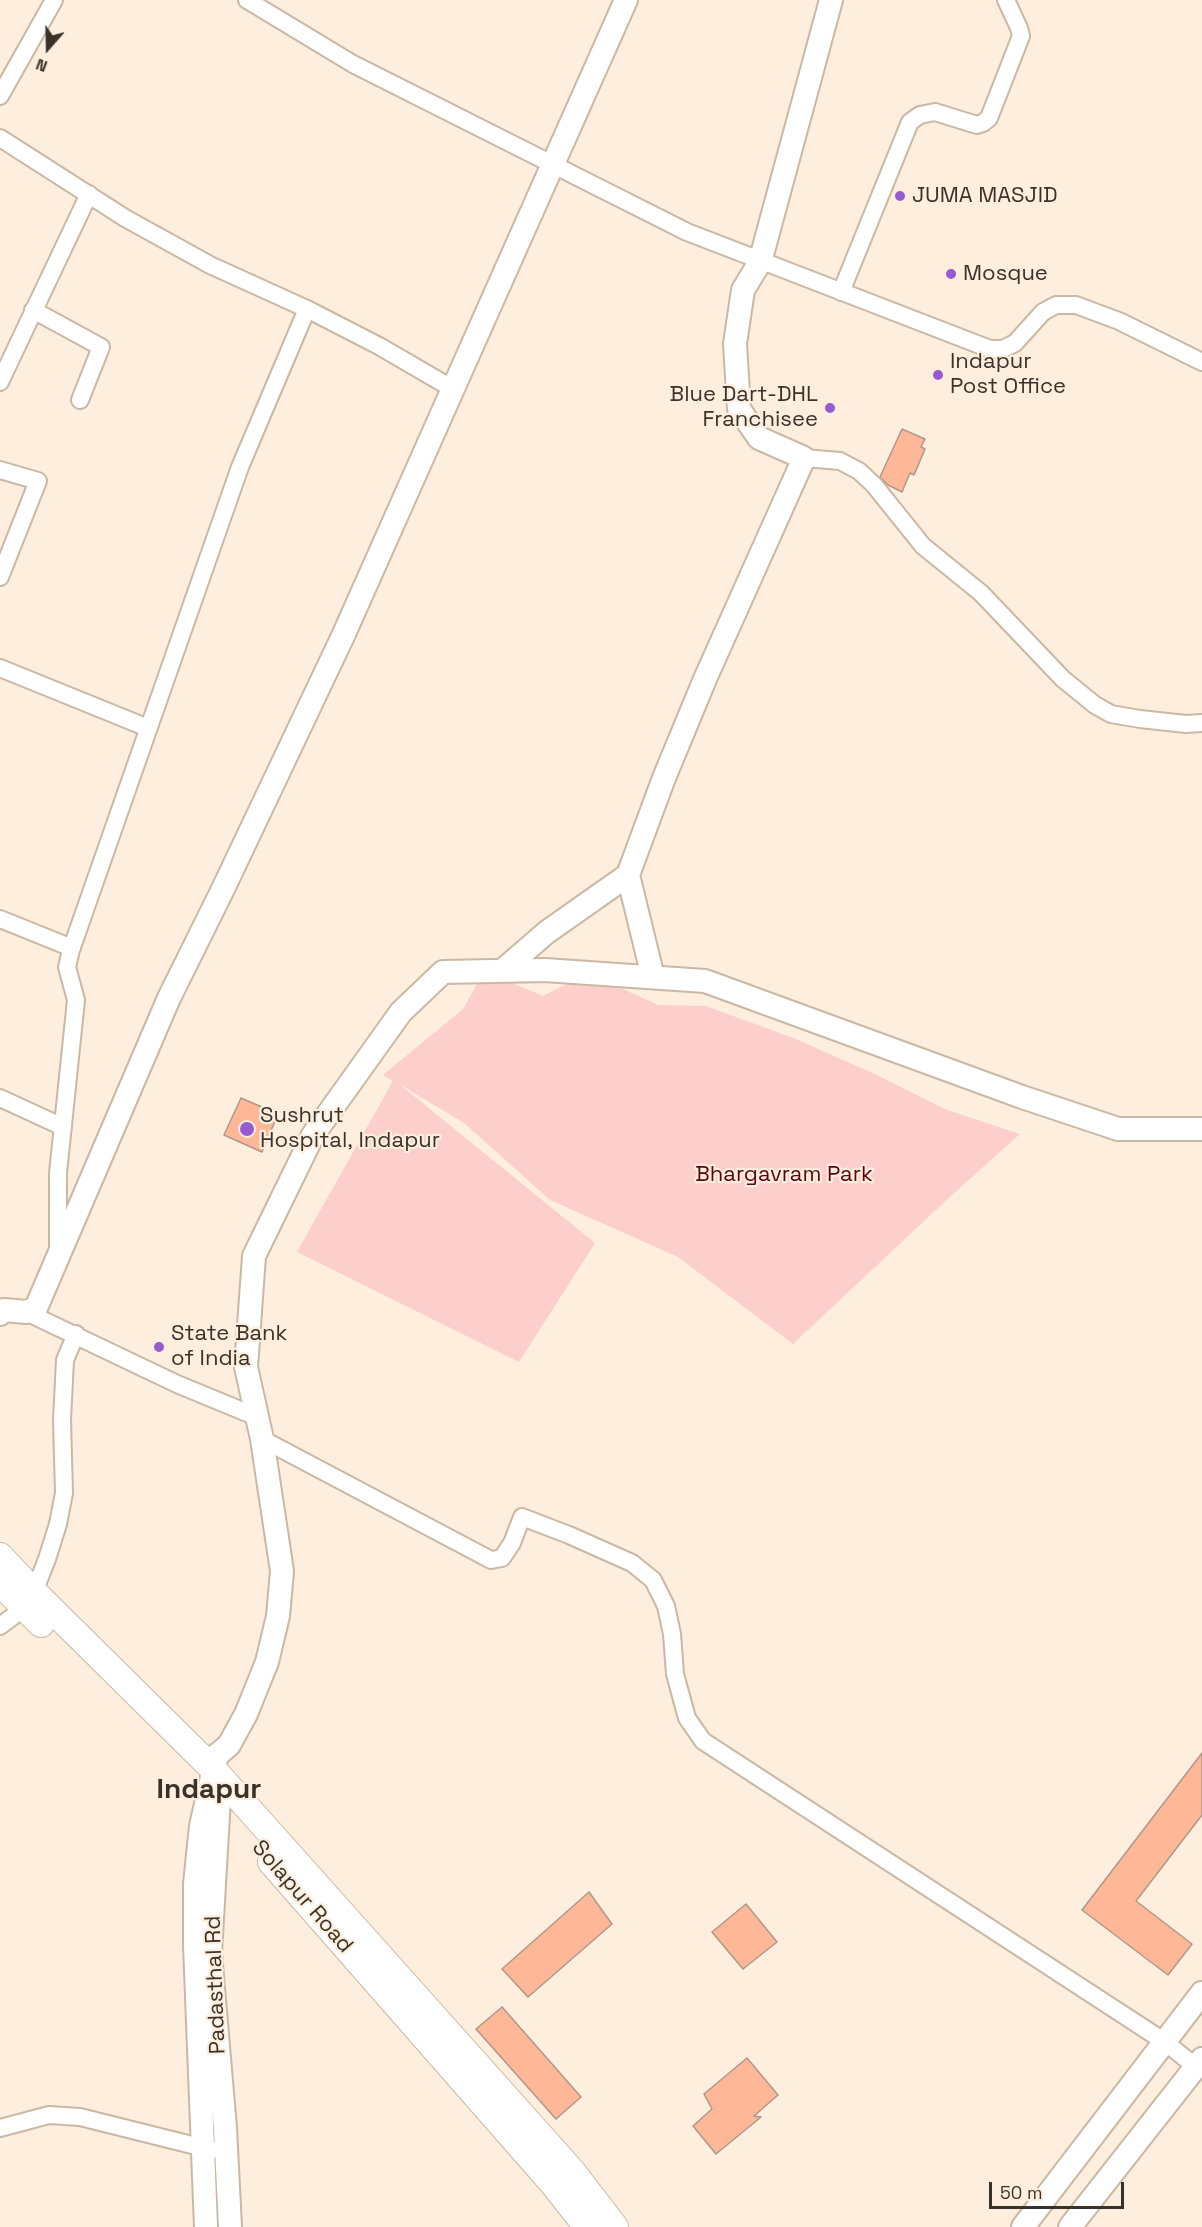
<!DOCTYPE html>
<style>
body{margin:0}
#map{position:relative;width:1202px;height:2227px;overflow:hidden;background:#fdeedd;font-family:"Space Grotesk",sans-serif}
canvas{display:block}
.north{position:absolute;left:18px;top:18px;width:60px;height:60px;-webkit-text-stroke:4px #fdeedd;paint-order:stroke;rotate:200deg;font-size:16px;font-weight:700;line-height:24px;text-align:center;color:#3a322a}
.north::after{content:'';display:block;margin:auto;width:21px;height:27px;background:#3a322a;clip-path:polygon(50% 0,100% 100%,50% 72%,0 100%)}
.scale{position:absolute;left:989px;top:2182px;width:135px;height:27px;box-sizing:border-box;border:3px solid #3a322a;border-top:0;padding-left:8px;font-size:18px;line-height:21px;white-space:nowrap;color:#3a322a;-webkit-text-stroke:4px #fdeedd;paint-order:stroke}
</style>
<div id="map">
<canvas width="1202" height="2227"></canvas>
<div class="north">N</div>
<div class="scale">50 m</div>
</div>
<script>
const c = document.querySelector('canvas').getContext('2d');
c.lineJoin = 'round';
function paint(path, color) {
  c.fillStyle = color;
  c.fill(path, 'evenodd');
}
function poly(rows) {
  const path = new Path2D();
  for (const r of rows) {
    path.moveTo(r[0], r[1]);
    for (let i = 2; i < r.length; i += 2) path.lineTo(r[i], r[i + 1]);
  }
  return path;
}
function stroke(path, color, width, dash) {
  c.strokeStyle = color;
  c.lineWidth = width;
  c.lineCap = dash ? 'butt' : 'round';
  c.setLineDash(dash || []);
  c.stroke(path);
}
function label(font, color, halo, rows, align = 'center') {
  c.font = font + ' "Space Grotesk",sans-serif';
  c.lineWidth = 4.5;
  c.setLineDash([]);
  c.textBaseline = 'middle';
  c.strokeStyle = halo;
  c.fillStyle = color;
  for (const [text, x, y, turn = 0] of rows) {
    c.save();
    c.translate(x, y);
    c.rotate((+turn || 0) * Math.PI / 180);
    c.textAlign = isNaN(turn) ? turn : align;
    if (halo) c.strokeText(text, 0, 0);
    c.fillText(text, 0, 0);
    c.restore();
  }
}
paint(poly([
 [484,971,543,996,588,973,658,1005,706,1006,796,1039,881,1077,947,1110,1020,1134,953,1194,793,1344,678,1257,550,1200,464,1123,399,1084,595,1243,519,1362,297,1252,393,1081,383,1075,463,1009]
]), '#fccfcd');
const building = poly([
 [902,429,925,439,921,447,925,449,914,475,910,473,902,492,888,485,880,477,902,429],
 [241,1098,278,1114,262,1152,224,1135,241,1098],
 [1202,1753,1202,1815,1136,1901,1192,1944,1168,1975,1082,1910,1202,1753],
 [589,1892,612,1924,528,1997,502,1969,589,1892],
 [746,1904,777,1942,743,1969,712,1932,746,1904],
 [502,2007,581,2097,556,2119,476,2029,502,2007],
 [747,2058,778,2095,754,2116,761,2117,716,2154,693,2126,712,2109,704,2094,747,2058]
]);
paint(building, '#feb897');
stroke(building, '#b0978b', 1.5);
const street = poly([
 [247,0,353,64,687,232,990,349,1003,349,1015,343,1043,312,1056,305,1076,305,1119,321,1202,362],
 [0,96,54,0],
 [0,138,125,218,210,265,307,309,379,346,453,389],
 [841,292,910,122,920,115,935,112,977,125,983,123,989,118,1021,36,1019,28,1006,0],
 [33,310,101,347,80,400],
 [0,382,89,194],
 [804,458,840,461,859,471,874,485,923,546,981,593,1063,679,1095,705,1111,714,1140,719,1186,724,1202,723],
 [0,470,38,481,0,577],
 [0,668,148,728],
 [0,919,72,948],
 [0,1098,63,1127],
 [58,1250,58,1173,76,1000,67,967,71,950,240,467,307,309],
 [26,1312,177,1384,257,1417],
 [262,1439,491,1560,502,1558,512,1543,522,1517,569,1535,632,1563,653,1580,666,1606,672,1634,675,1674,687,1718,703,1741,1165,2042,1196,2067],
 [0,1626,24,1608,34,1592,47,1559,58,1524,64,1493,62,1420,65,1360,76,1334],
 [0,2128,49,2115,80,2117,212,2150]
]);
const secondary = poly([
 [503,970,547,932,628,875],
 [653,977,628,875,664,778,705,679,804,458,759,438,739,409,735,344,743,290,760,262,831,0],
 [0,1314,4,1310,26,1312,36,1308,169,998,223,889,343,636,626,0],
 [219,1798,210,1953,225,2128,230,2227],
 [206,2227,195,1945,195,1884,201,1826,217,1755,229,1745,246,1714,267,1662,278,1616,282,1571,262,1439,246,1367,254,1256,313,1135,401,1012,443,972,545,970,705,981,1022,1097,1118,1129,1202,1129],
 [1023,2227,1202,1993],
 [1070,2227,1202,2059]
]);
const primary = poly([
 [0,1556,34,1592,214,1770,572,2171,615,2227],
 [0,1583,41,1624],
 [271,1862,554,2185,587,2227]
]);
stroke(street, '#cab8a4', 20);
stroke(secondary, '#cab8a4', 26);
stroke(primary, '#cab8a4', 28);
stroke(street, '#fff', 16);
stroke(secondary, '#fff', 22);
stroke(primary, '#fff', 26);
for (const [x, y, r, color] of [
 [900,196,6,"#985ad1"],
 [951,274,6,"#985ad1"],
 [938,375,6,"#985ad1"],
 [830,408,6,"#985ad1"],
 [247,1129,8,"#985ad1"],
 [159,1347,6,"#985ad1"]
]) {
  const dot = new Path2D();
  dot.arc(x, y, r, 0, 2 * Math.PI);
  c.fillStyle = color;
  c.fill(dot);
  stroke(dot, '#fdeedd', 2);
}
label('22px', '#3a322a', '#fdeedd', [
 ["JUMA MASJID",912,196],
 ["Mosque",963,274],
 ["Indapur",950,362],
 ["Post Office",950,387],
 ["Blue Dart-DHL",818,395,"right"],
 ["Franchisee",818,420,"right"],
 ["Sushrut",260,1116],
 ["Hospital, Indapur",260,1141],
 ["State Bank",171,1334],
 ["of India",171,1359]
], 'left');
label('22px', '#5e0011', '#fdeedd', [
 ["Bhargavram Park",784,1175]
]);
label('22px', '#3a322a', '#fdeedd', [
 ["Solapur Road",302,1897,49],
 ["Padasthal Rd",216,1985,-92]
]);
label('bold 28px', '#3a322a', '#fdeedd', [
 ["Indapur",209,1790]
]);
</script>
